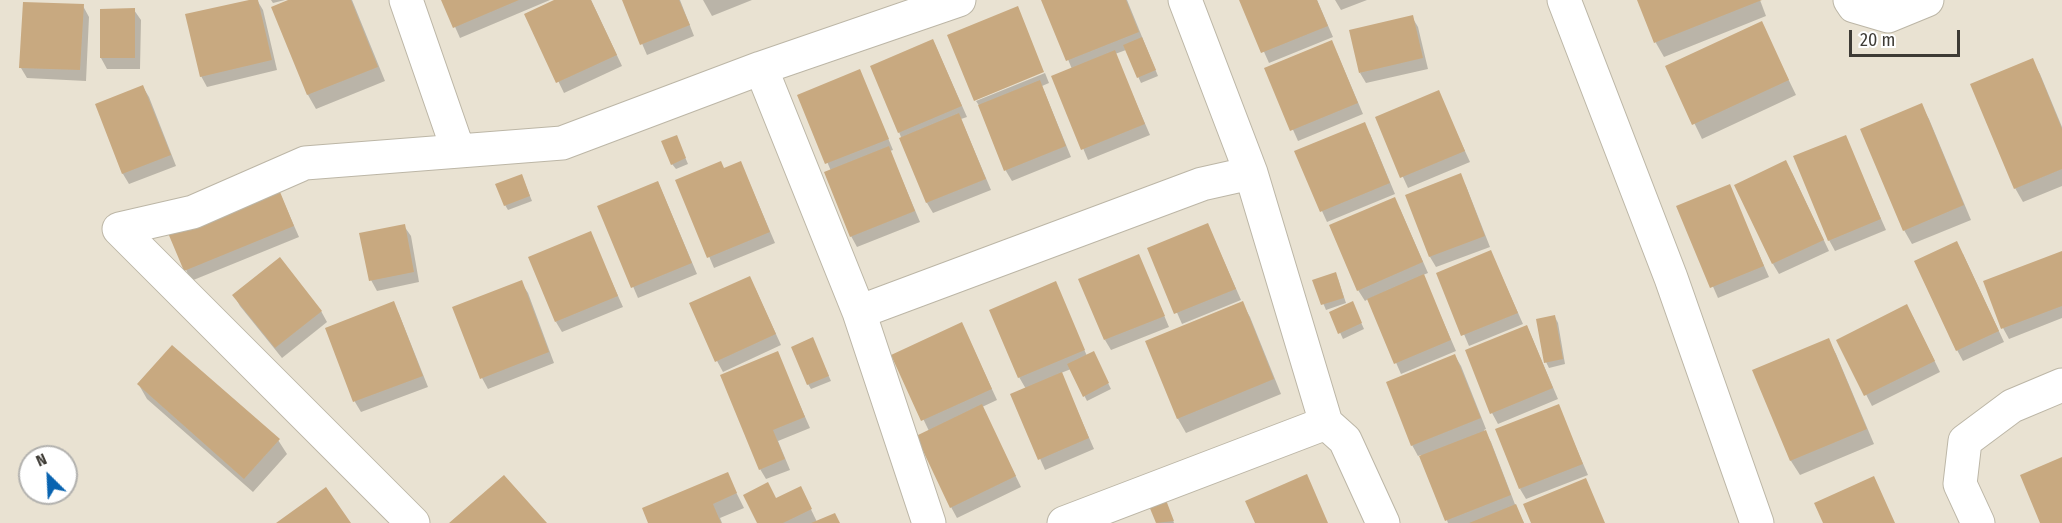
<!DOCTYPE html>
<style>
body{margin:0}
#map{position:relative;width:2062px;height:523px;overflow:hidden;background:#e9e2d2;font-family:"Fira Sans Condensed",sans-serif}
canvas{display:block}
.north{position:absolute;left:18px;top:445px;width:60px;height:60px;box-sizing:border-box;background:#fff;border:2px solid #b2b1ae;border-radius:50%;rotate:336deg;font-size:16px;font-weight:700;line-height:24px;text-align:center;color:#3e3b35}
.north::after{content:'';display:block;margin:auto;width:21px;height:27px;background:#0863b0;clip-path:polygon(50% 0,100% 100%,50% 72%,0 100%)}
.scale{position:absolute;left:1849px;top:30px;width:111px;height:27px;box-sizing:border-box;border:3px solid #3e3b35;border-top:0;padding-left:8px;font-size:18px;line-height:21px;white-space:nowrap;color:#3e3b35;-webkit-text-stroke:4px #fff;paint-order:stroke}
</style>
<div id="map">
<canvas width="2062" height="523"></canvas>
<div class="north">N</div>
<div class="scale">20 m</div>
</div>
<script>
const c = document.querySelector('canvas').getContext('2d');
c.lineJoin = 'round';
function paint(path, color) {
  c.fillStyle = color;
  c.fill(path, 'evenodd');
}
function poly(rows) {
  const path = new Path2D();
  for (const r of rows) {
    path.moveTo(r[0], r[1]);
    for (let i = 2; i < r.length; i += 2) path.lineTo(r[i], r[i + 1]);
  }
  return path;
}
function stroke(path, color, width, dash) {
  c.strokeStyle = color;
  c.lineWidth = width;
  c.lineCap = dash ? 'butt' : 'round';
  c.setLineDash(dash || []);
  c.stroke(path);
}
paint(poly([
 [257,0,263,10,277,70,207,87,201,76],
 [271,0,285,0,273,3],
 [290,0,352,0,385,81,316,109,308,95,273,8],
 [443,0,550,0,460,38],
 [558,0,591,0,622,66,564,93,526,15],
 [623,0,680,0,694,36,647,55],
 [703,0,752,0,712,16],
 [1043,0,1127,0,1158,76,1141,83,1126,50,1115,54,1150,135,1088,160,1053,77,1072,69],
 [1241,0,1317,0,1333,37,1269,63],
 [1335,0,1367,0,1341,10],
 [1639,0,1760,0,1766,16,1664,57,1656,43],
 [83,6,89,17,86,81,27,78,21,68],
 [101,10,134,10,141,20,140,69,107,69,101,58],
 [1412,17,1418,27,1428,69,1366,83,1360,73],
 [1761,23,1796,95,1702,139,1667,67],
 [933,40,967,117,961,119,991,190,933,213,927,203,899,132],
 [1337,53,1363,114,1298,141,1266,69],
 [2032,60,2040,74,2062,127,2062,186,2023,202,2015,188],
 [860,71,893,150,890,151,920,222,857,247,851,236,831,171,799,96],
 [1045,73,1049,83,1042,86,1071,157,1012,181,1006,171,982,110,976,101],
 [143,87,149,97,176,166,129,184,123,174,97,105],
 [1438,92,1470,162,1408,188,1376,118],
 [1921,105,1929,119,1971,220,1912,244,1904,230],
 [1370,134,1395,194,1327,222,1295,152],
 [1845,137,1886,230,1835,251,1829,240],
 [679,143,688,164,676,169,672,164],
 [741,163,775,243,714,268,677,181,724,170],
 [1792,173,1829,251,1779,274,1773,264],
 [1460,175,1466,186,1490,247,1436,267,1430,257,1407,196],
 [524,181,532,201,508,210,505,205],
 [658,182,697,274,638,298,599,207],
 [1729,186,1769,277,1718,298,1678,207],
 [278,189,299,237,191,281,170,234],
 [1400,209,1428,273,1423,275,1456,351,1401,374,1368,299,1365,301,1358,290],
 [1208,225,1241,300,1182,324,1149,249],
 [404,226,411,236,419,282,377,291,371,280],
 [590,233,623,307,562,332,556,322],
 [1491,252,1523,324,1469,346,1438,273],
 [2062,252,2062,318,2009,339,2003,328],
 [1963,254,2004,342,1963,361,1957,350],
 [1139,256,1169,327,1111,350,1105,340],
 [1338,279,1346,303,1326,310,1314,281],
 [521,282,528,293,554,363,488,389,482,378],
 [1055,283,1087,356,1096,359,1111,389,1087,401,1071,369,1061,373,1094,449,1045,470,1012,395,1026,389,1019,377],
 [755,288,781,345,723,372,717,361],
 [234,295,321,311,327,322,282,358,240,306],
 [393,303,399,314,428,387,361,412,355,402,327,329],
 [1242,303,1250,317,1281,394,1186,433,1178,419,1147,342],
 [1355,309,1364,329,1343,339,1331,313],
 [1555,317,1558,323,1565,364,1549,368,1546,362],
 [1913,317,1940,372,1872,406,1838,340],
 [962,324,997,400,982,407,1021,487,957,518,951,507,929,431,893,356],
 [1527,326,1558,399,1498,424,1492,413],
 [1828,340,1836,354,1874,444,1800,475,1791,461,1754,371],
 [815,345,831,381,811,389,808,384],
 [777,353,810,428,778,441,790,470,766,479,760,469],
 [1455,356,1461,366,1486,429,1484,430,1491,442,1516,507,1524,523,1448,523,1421,455,1418,456,1412,445],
 [139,385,278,440,287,454,253,492,147,399],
 [1558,406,1588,475,1526,499,1520,489],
 [727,474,744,508,720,518,722,523,650,523],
 [806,499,817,522,840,523,759,523,776,500],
 [1151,507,1168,507,1174,523,1157,523]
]), '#0003');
paint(poly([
 [249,0,258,0,272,60,200,77,185,14],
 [288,0,351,0,378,67,307,95,271,7],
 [441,0,519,0,453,28],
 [554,0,591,0,617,55,556,83,524,14],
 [622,0,679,0,690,25,640,45],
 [1041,0,1126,0,1139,32,1066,61],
 [1239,0,1317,0,1328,26,1261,53],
 [1637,0,1762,0,1654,43],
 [23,2,84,4,80,70,19,68],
 [1018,6,1044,72,974,101,947,35],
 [135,8,135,58,100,58,100,9],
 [1413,15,1423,58,1359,73,1349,30],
 [1762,21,1789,80,1692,125,1665,66],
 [1142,37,1156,70,1137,78,1123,45],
 [933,39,962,106,898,133,870,66],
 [1332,40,1358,103,1290,131,1264,68],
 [1115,50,1145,124,1081,150,1051,76],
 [2033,58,2062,129,2062,169,2014,189,1970,84],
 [860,69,889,139,825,164,797,95],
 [1040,80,1066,146,1004,171,978,105],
 [143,85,171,155,122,174,95,104],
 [1439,90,1465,151,1400,178,1375,117],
 [1922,103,1964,205,1903,231,1860,129],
 [959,113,986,179,926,203,899,138],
 [1365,122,1390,183,1320,212,1294,151],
 [677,135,686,158,671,165,661,141],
 [1846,135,1881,219,1828,241,1793,156],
 [889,146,915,211,850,237,824,172],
 [1786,160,1824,240,1772,264,1734,185],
 [721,161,724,168,741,161,770,232,707,258,675,180],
 [1461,173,1485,236,1429,257,1405,195],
 [522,174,530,196,504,206,495,184],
 [658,181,692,263,631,288,597,206],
 [1730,184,1764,266,1710,288,1676,206],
 [278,187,294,226,184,271,168,233],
 [1395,197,1423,262,1357,291,1329,225],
 [1208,223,1236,289,1174,314,1147,248],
 [405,224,414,272,369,281,359,233],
 [591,231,618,296,555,322,528,257],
 [1957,241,1999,331,1956,351,1914,261],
 [1491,250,1518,313,1461,336,1436,273],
 [2062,251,2062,306,2001,329,1983,281],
 [1139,254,1165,316,1104,340,1078,279],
 [280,257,322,311,275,348,232,295],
 [1336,272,1344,298,1321,305,1312,280],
 [1424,274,1451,340,1394,364,1367,299],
 [750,276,776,334,715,362,689,303],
 [522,280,549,352,480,379,452,307],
 [1056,281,1085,350,1018,378,989,310],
 [394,301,423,376,353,402,325,328],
 [1243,301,1274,379,1177,419,1145,341],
 [1353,301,1362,323,1338,334,1329,312],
 [1907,304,1935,361,1864,396,1836,340],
 [1555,315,1563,359,1544,363,1536,319],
 [962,322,992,389,921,421,891,355],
 [1527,325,1553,388,1490,414,1465,350],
 [813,337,829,376,807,385,791,347],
 [1829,338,1867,429,1790,461,1752,370],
 [172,345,280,439,244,479,137,384],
 [778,351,805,417,773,430,785,459,759,470,720,375],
 [1094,351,1109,383,1083,397,1067,364],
 [1455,354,1481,418,1411,446,1386,382],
 [1062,372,1089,438,1038,460,1010,394],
 [982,404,1016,476,950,508,916,436],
 [1559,404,1583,464,1519,489,1495,429],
 [1486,430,1511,495,1445,521,1419,456],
 [2062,457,2062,523,2040,523,2020,475],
 [728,472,737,493,713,504,721,523,648,523,642,508],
 [1307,474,1328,523,1255,523,1245,501],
 [504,475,547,523,449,523],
 [1874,476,1895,523,1823,523,1814,503],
 [1586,478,1605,523,1531,523,1523,504],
 [768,482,776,498,801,486,812,509,783,523,757,523,743,495],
 [326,487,351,523,276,523],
 [1166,500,1174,521,1156,523,1149,506],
 [1516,504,1524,523,1469,523],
 [835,513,840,523,811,523]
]), '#c8a980');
const street = poly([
 [406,0,458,150],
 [1185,0,1251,173,1326,423,1345,440,1383,523],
 [1564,0,1671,278,1757,523],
 [1850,0,1854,6,1888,16,1927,0],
 [761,68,859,312,929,523],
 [859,312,1202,184,1251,173],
 [413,523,119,229,193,212,305,163,562,143,761,68,959,0],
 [1064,523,1326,423],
 [1978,523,1960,484,1965,441,2012,406,2062,385]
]);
stroke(street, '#bcb6a6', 35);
stroke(street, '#fff', 33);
</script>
